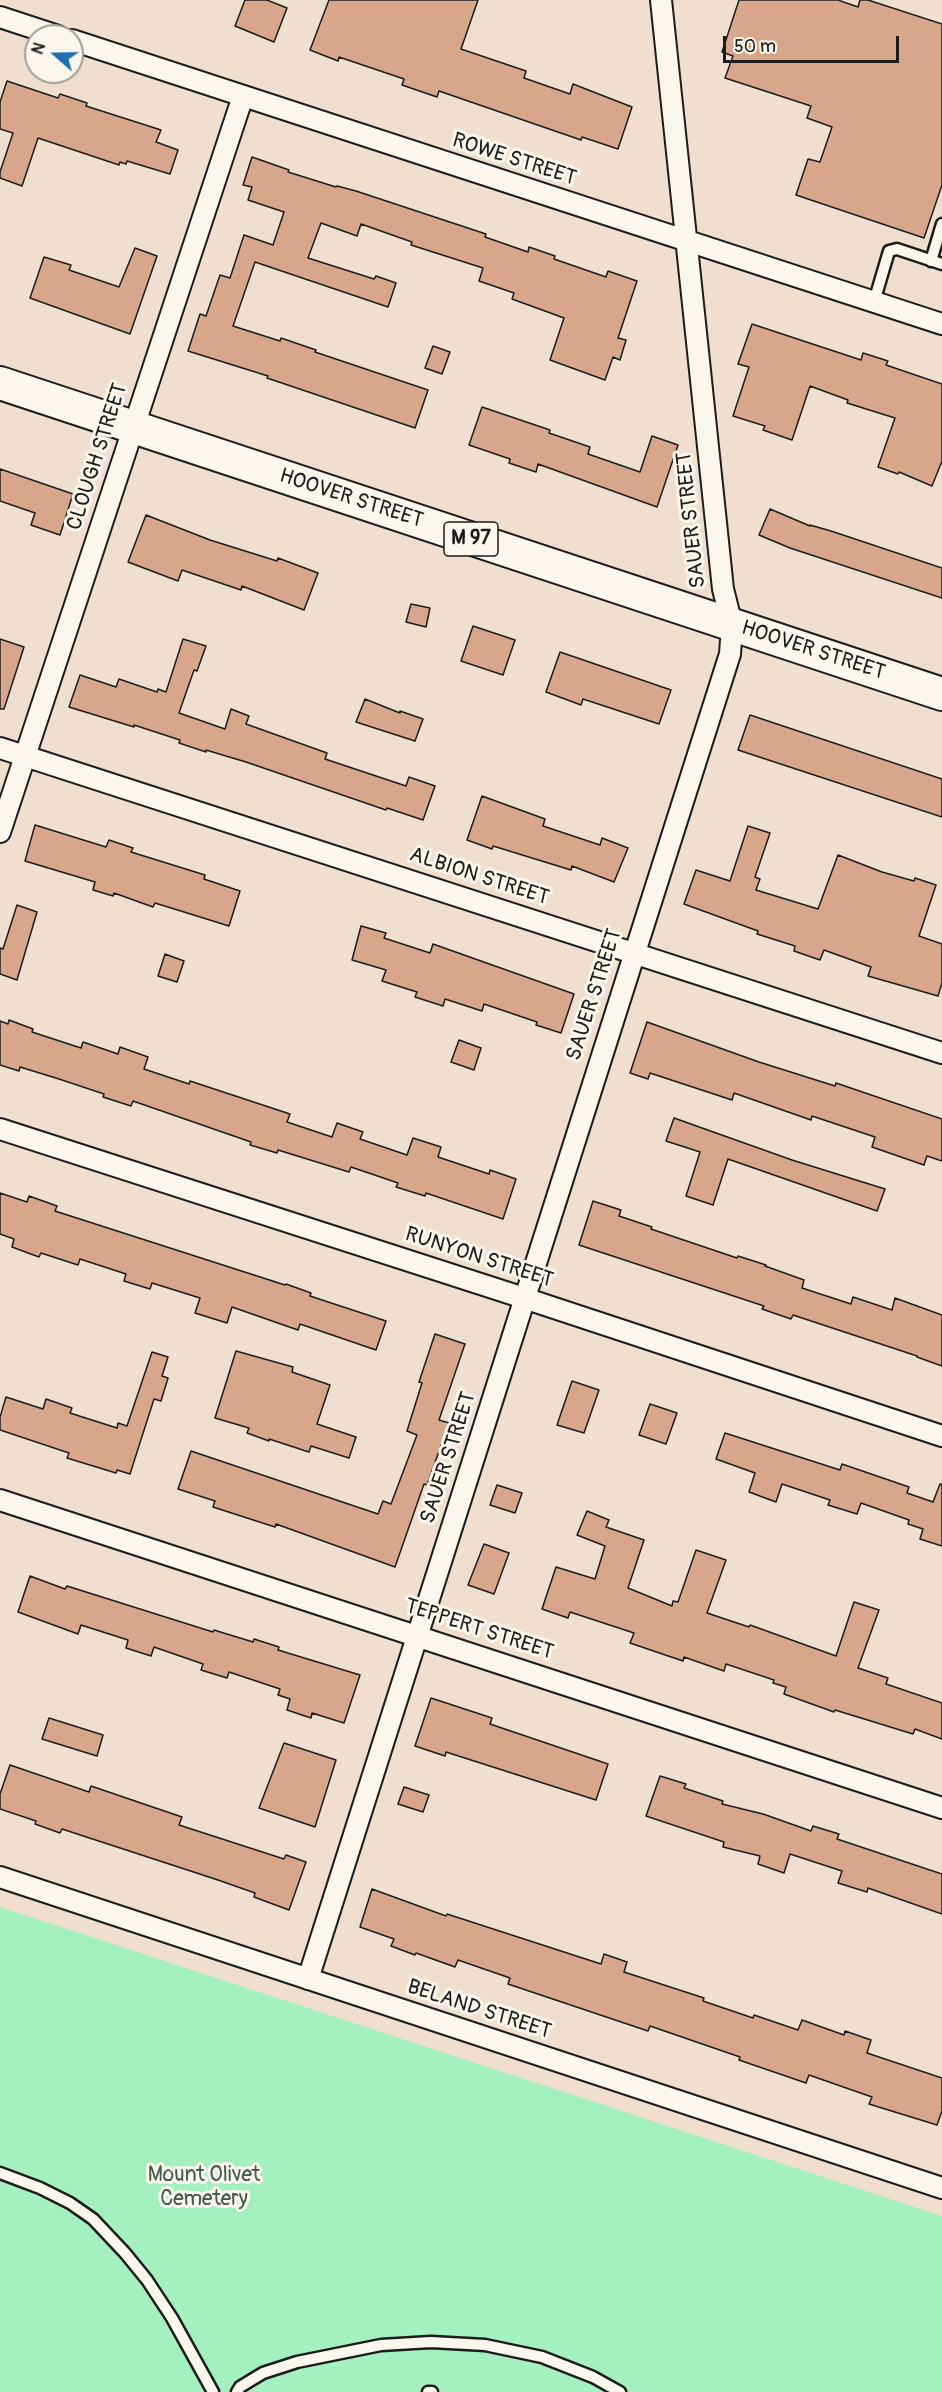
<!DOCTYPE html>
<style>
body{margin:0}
#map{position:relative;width:942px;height:2392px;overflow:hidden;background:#f0dfcf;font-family:Pangolin,sans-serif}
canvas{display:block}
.north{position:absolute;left:24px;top:24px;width:60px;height:60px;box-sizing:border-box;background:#fbf7ec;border:2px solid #a29f99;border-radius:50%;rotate:290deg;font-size:16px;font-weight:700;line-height:24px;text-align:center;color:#1c1c1c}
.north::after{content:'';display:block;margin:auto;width:21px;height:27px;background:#1f6fb2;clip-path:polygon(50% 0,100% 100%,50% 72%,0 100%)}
.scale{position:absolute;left:723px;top:36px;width:176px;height:27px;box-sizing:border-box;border:3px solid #1c1c1c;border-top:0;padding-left:8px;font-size:18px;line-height:21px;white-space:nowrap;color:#1c1c1c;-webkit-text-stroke:4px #fbf7ec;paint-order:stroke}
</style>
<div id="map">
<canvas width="942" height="2392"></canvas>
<div class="north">N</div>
<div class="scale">50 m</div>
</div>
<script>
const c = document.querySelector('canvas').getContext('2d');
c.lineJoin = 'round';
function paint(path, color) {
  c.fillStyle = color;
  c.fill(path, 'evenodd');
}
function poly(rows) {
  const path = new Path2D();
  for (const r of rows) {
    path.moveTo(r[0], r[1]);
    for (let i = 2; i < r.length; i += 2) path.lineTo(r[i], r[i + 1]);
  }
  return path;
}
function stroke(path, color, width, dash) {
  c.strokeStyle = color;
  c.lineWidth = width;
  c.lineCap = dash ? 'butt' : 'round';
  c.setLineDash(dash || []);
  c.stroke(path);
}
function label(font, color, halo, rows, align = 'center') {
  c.font = font + ' Pangolin,sans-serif';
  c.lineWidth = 6;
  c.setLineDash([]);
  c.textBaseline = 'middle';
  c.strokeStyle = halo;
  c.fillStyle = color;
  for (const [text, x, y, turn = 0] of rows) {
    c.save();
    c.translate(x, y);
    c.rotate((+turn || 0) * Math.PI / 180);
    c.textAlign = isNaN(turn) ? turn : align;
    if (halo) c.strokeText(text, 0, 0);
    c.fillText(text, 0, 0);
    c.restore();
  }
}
paint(poly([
 [0,1907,942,2216,942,2392,0,2392]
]), '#a5f0bf');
const building = poly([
 [245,0,267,0,287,8,274,42,235,26,245,0],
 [329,0,478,0,461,49,526,71,524,78,570,94,573,84,632,107,618,149,582,137,581,140,439,91,437,97,402,85,404,79,339,57,338,61,310,50,329,0],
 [739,0,838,0,858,7,860,0,868,0,942,24,942,185,924,238,796,195,808,159,820,162,832,127,807,118,811,106,725,78,733,56,722,52,739,0],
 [7,81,58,98,60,94,87,103,86,106,161,130,156,142,178,150,170,174,127,161,126,164,120,162,119,165,38,138,22,186,0,178,0,172,13,133,0,129,0,102,7,81],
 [252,157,289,170,288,172,336,187,337,186,356,191,486,234,485,237,528,252,529,247,555,256,554,259,606,277,608,271,637,281,618,338,626,340,620,360,613,357,605,380,550,360,564,318,512,299,514,293,479,281,483,268,411,245,412,242,361,224,357,236,321,223,308,258,374,279,376,276,396,283,388,307,255,262,233,326,280,341,281,338,316,350,315,352,428,390,415,428,267,378,268,376,188,351,200,314,206,316,220,275,230,278,244,235,273,245,284,212,248,200,252,187,243,185,252,157],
 [135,248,157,256,130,334,30,298,44,257,71,265,69,270,119,287,135,248],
 [752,324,861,360,863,353,888,361,886,365,942,384,942,461,932,486,899,472,898,474,878,467,895,418,847,403,848,400,810,386,792,440,763,430,765,426,733,416,749,367,738,364,752,324],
 [433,346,450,352,442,374,425,368,433,346],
 [482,407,550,430,549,433,590,447,588,454,640,472,652,436,678,445,657,507,538,464,536,472,509,463,510,459,469,445,482,407],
 [0,469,73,494,60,535,31,525,35,513,0,501,0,469],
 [770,509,810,526,810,525,831,531,942,568,942,598,790,548,759,535,770,509],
 [146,515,210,540,277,561,278,558,318,573,304,610,242,586,241,590,182,570,178,581,128,562,146,515],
 [411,604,430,608,426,627,406,622,411,604],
 [473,626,515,640,503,675,461,661,473,626],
 [0,639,24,647,4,709,0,709,0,639],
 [183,639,206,646,197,671,194,670,179,713,225,729,231,709,249,716,246,724,327,753,325,759,406,786,409,777,435,786,423,820,387,808,386,810,246,762,206,750,206,752,179,743,180,740,134,725,134,727,69,707,80,675,116,687,119,679,157,692,158,689,166,692,183,639],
 [560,652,671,690,659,724,583,699,581,705,546,692,560,652],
 [365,699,400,713,400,711,423,719,415,741,356,722,365,699],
 [750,715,942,779,942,817,738,750,750,715],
 [482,796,545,819,543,826,600,845,602,838,628,848,614,882,572,866,571,870,493,846,492,849,467,840,482,796],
 [35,825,106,847,109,840,133,848,131,852,205,875,204,879,240,891,229,926,155,903,153,907,114,893,113,896,93,890,95,882,25,861,35,825],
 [748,826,770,833,755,877,760,879,756,890,818,909,838,855,882,872,914,881,915,878,936,885,919,936,942,944,942,983,938,996,868,976,871,967,824,950,820,960,794,951,795,946,757,934,758,931,684,904,696,870,730,881,748,826],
 [17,905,37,912,17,980,0,974,0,948,3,949,17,905],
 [361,926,386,933,384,938,430,953,433,944,574,994,561,1033,536,1025,537,1022,484,1004,482,1011,445,999,443,1006,415,997,417,992,382,981,386,970,352,960,361,926],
 [165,954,184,961,177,982,158,976,165,954],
 [9,1020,33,1029,32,1032,81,1048,83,1042,118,1054,120,1047,148,1057,144,1069,189,1084,190,1081,290,1114,287,1122,332,1137,337,1123,363,1132,360,1139,407,1155,413,1138,441,1147,438,1157,489,1174,490,1170,516,1179,503,1219,426,1193,425,1196,396,1187,398,1183,351,1167,349,1172,278,1150,277,1153,250,1145,251,1142,133,1101,131,1106,103,1097,104,1094,59,1079,20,1067,19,1071,0,1065,0,1021,8,1024,9,1020],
 [647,1022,759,1062,835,1086,836,1083,942,1119,942,1161,927,1156,924,1165,872,1147,875,1137,812,1116,811,1120,734,1093,732,1100,650,1073,648,1079,630,1073,647,1022],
 [459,1040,481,1048,474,1070,451,1062,459,1040],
 [674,1118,792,1160,885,1189,877,1211,728,1159,713,1205,686,1196,700,1152,666,1141,674,1118],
 [0,1193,27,1202,29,1196,57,1206,55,1211,285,1285,286,1284,311,1293,310,1296,386,1321,376,1350,300,1324,298,1330,232,1307,227,1323,195,1313,200,1298,152,1283,150,1289,124,1281,126,1274,80,1259,78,1265,41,1253,39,1257,12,1247,14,1239,0,1234,0,1193],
 [593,1201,621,1210,619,1216,652,1227,651,1229,737,1258,738,1256,766,1265,765,1266,804,1280,802,1288,851,1304,853,1297,892,1310,895,1298,942,1315,942,1366,917,1357,917,1356,793,1315,791,1319,762,1309,764,1306,579,1245,593,1201],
 [435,1334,465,1344,439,1420,449,1423,427,1485,424,1484,395,1567,276,1524,275,1527,213,1507,215,1501,178,1489,191,1451,378,1514,383,1501,391,1504,417,1435,407,1431,422,1383,419,1382,435,1334],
 [236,1351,293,1367,292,1372,330,1385,317,1424,356,1437,349,1458,311,1446,309,1452,269,1439,269,1441,247,1433,249,1428,215,1418,236,1351],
 [152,1352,168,1357,162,1376,168,1378,161,1401,154,1399,130,1474,117,1470,116,1473,67,1458,69,1453,0,1430,0,1417,6,1397,43,1409,46,1399,72,1408,70,1413,117,1428,118,1423,127,1426,152,1352],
 [572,1381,599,1390,584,1433,557,1425,572,1381],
 [650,1404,677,1413,666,1444,639,1435,650,1404],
 [725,1433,840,1470,842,1464,909,1487,907,1493,933,1502,940,1484,942,1484,942,1546,920,1539,923,1529,908,1524,909,1520,861,1503,857,1514,828,1505,830,1500,782,1484,776,1502,749,1492,755,1473,716,1459,725,1433],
 [497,1485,522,1493,515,1513,490,1505,497,1485],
 [587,1511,609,1520,606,1527,644,1540,628,1588,672,1606,673,1601,678,1602,696,1550,726,1560,707,1613,749,1627,750,1625,836,1656,854,1602,879,1610,858,1668,888,1678,886,1684,942,1703,942,1739,915,1729,913,1734,835,1710,834,1712,784,1694,786,1687,773,1683,774,1680,726,1664,724,1671,684,1657,683,1661,630,1643,634,1633,570,1612,568,1618,542,1609,556,1567,595,1579,605,1546,577,1535,587,1511],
 [484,1544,509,1553,494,1594,468,1585,484,1544],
 [30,1576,65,1589,67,1586,213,1632,214,1630,253,1642,254,1639,279,1647,278,1650,360,1675,344,1723,312,1713,311,1718,287,1710,290,1699,278,1695,280,1689,229,1672,227,1678,201,1670,203,1664,154,1647,151,1656,126,1648,128,1640,81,1625,78,1634,18,1612,30,1576],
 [431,1698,492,1718,490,1724,608,1764,596,1800,446,1752,445,1756,415,1746,431,1698],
 [49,1718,103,1735,97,1756,42,1739,49,1718],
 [284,1743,336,1760,315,1827,259,1808,284,1743],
 [10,1765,89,1792,91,1786,182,1817,179,1825,284,1859,286,1855,306,1862,289,1910,254,1897,255,1893,218,1880,62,1829,60,1833,35,1824,36,1821,0,1809,0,1794,10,1765],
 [660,1776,686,1784,684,1788,723,1801,722,1804,763,1814,811,1831,813,1826,839,1834,837,1839,942,1874,942,1914,868,1888,867,1892,838,1883,842,1871,790,1854,784,1873,758,1864,760,1856,723,1847,724,1842,646,1816,660,1776],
 [404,1787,429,1795,423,1812,398,1804,404,1787],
 [372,1889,446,1916,447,1914,601,1964,604,1954,627,1962,624,1972,704,1998,703,2001,753,2018,754,2015,798,2030,802,2020,844,2035,845,2031,871,2040,867,2053,942,2078,942,2111,937,2125,869,2104,872,2097,809,2075,806,2083,739,2060,740,2057,650,2026,648,2031,508,1984,510,1978,458,1960,455,1967,416,1953,415,1955,391,1946,394,1939,360,1927,372,1889]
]);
paint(building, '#d8a78b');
stroke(building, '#1c1c1c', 1.5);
const lane = poly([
 [931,261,942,224],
 [874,302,889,251,897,249,942,264],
 [0,2173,40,2188,70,2203,93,2219,125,2253,147,2280,172,2318,213,2392],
 [237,2392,240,2387,263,2373,297,2362,381,2345,431,2342,485,2345,542,2357,593,2377,620,2392],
 [428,2392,432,2392]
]);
const street = poly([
 [0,17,58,36],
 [72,40,942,324],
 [0,748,942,1053],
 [0,832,243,96],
 [0,1129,524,1298,942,1436],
 [0,1500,942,1808],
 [0,1877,942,2188],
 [308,1979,730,654,732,625,723,589,661,0]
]);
const primary = poly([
 [0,383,942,694]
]);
stroke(lane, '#1c1c1c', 15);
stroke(street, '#1c1c1c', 24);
stroke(primary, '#1c1c1c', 36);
stroke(lane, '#fbf7ec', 10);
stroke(street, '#fbf7ec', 20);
stroke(primary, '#fbf7ec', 32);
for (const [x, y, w] of [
 [471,539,54]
]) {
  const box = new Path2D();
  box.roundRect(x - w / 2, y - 17, w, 34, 4.5);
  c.fillStyle = '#fbf7ec';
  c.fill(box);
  stroke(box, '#1c1c1c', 1.5);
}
label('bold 20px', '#1c1c1c', null, [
 ["M 97",471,539]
]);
label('21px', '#1c1c1c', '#fbf7ec', [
 ["ROWE STREET",514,160,18],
 ["CLOUGH STREET",98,457,-72],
 ["HOOVER STREET",351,499,18],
 ["SAUER STREET",692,520,-96],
 ["HOOVER STREET",813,651,18],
 ["ALBION STREET",479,877,18],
 ["SAUER STREET",595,995,-72],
 ["RUNYON STREET",479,1258,18],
 ["SAUER STREET",449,1458,-72],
 ["TEPPERT STREET",479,1630,18],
 ["BELAND STREET",479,2010,18]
]);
label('21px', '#455c4d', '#fbf7ec', [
 ["Mount Olivet",204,2176],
 ["Cemetery",204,2200]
]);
</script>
